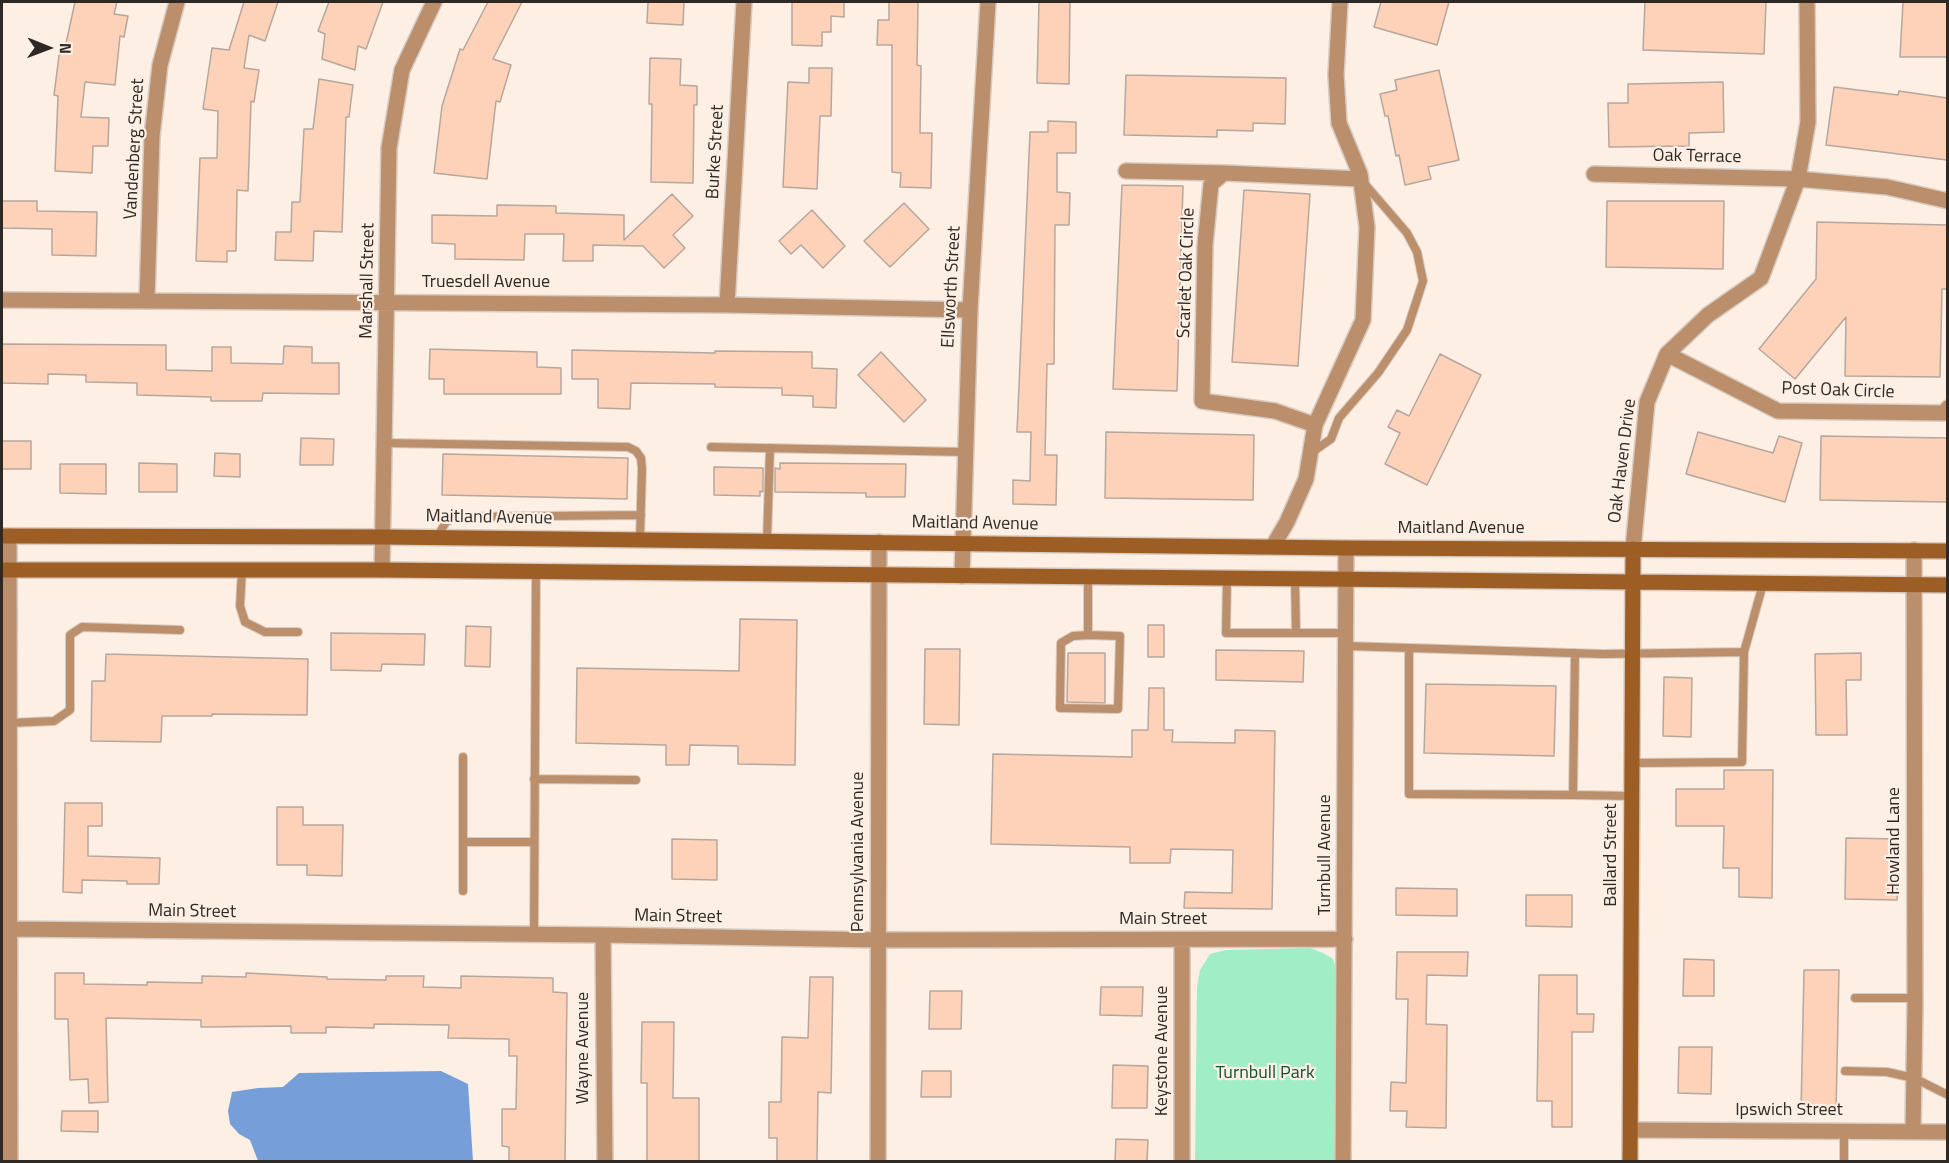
<!DOCTYPE html>
<style>
body{margin:0}
#map{position:relative;width:1949px;height:1163px;overflow:hidden;background:#fdefe3;font-family:"Titillium Web",sans-serif}
canvas{display:block}
.frame{position:absolute;inset:0;border:3px solid #2e2924;pointer-events:none}
.north{position:absolute;left:18px;top:18px;width:60px;height:60px;-webkit-text-stroke:4px #fdefe3;paint-order:stroke;rotate:91deg;font-size:16px;font-weight:700;line-height:24px;text-align:center;color:#2e2924}
.north::after{content:'';display:block;margin:auto;width:21px;height:27px;background:#2e2924;clip-path:polygon(50% 0,100% 100%,50% 72%,0 100%)}
</style>
<div id="map">
<canvas width="1949" height="1163"></canvas>
<div class="frame"></div>
<div class="north">N</div>
</div>
<script>
const c = document.querySelector('canvas').getContext('2d');
c.lineJoin = 'round';
function paint(path, color) {
  c.fillStyle = color;
  c.fill(path, 'evenodd');
}
function poly(rows) {
  const path = new Path2D();
  for (const r of rows) {
    path.moveTo(r[0], r[1]);
    for (let i = 2; i < r.length; i += 2) path.lineTo(r[i], r[i + 1]);
  }
  return path;
}
function stroke(path, color, width, dash) {
  c.strokeStyle = color;
  c.lineWidth = width;
  c.lineCap = dash ? 'butt' : 'round';
  c.setLineDash(dash || []);
  c.stroke(path);
}
function label(font, color, halo, rows, align = 'center') {
  c.font = font + ' "Titillium Web",sans-serif';
  c.lineWidth = 4.5;
  c.setLineDash([]);
  c.textBaseline = 'middle';
  c.strokeStyle = halo;
  c.fillStyle = color;
  for (const [text, x, y, turn = 0] of rows) {
    c.save();
    c.translate(x, y);
    c.rotate((+turn || 0) * Math.PI / 180);
    c.textAlign = isNaN(turn) ? turn : align;
    if (halo) c.strokeText(text, 0, 0);
    c.fillText(text, 0, 0);
    c.restore();
  }
}
paint(poly([
 [1310,948,1323,953,1333,959,1337,972,1334,1161,1195,1162,1197,987,1200,970,1210,954,1226,950]
]), '#a1eec6');
paint(poly([
 [441,1071,468,1084,473,1161,258,1161,250,1140,239,1134,230,1124,228,1111,232,1092,258,1088,283,1087,299,1073]
]), '#769fda');
const building = poly([
 [75,2,117,2,114,14,128,16,124,37,120,36,115,85,85,82,81,117,109,118,108,146,93,146,92,173,55,171,58,96,54,95,60,48,65,48,75,2],
 [244,2,278,2,265,41,249,35,244,68,259,70,254,102,251,101,248,191,237,190,236,251,227,251,227,262,196,261,200,158,217,158,218,111,203,109,212,48,229,50,244,2],
 [329,2,383,2,366,49,358,46,355,70,322,59,325,34,318,31,329,2],
 [488,2,522,2,493,59,511,65,500,102,496,101,487,179,434,173,442,106,460,49,463,50,488,2],
 [648,2,684,2,683,25,647,23,648,2],
 [792,2,844,2,844,17,831,16,831,32,822,32,822,46,792,45,792,2],
 [889,2,918,2,917,65,921,66,920,133,932,133,931,188,900,187,901,173,892,172,892,45,877,45,878,20,889,20,889,2],
 [1039,2,1070,2,1069,84,1037,83,1039,2],
 [1381,2,1449,2,1437,45,1374,27,1381,2],
 [1645,2,1766,2,1764,54,1643,50,1645,2],
 [1903,2,1947,2,1947,57,1900,57,1903,2],
 [650,58,681,59,680,85,697,86,697,105,694,105,693,183,651,182,652,104,649,104,650,58],
 [809,68,832,68,831,116,820,116,817,189,783,187,788,82,809,83,809,68],
 [1439,70,1459,160,1428,167,1431,179,1405,185,1399,155,1396,156,1388,116,1385,116,1380,94,1397,90,1395,80,1439,70],
 [1126,75,1286,78,1285,124,1253,123,1253,131,1217,130,1217,137,1124,135,1126,75],
 [319,79,353,85,349,117,346,117,342,232,314,231,313,261,275,260,276,232,291,232,292,202,300,202,304,129,313,129,319,79],
 [1723,82,1724,132,1689,133,1689,146,1609,147,1608,103,1628,103,1628,84,1723,82],
 [1834,87,1898,95,1899,91,1947,98,1947,160,1826,145,1834,87],
 [1048,121,1076,122,1076,153,1057,153,1057,192,1070,193,1069,225,1055,225,1054,364,1047,364,1045,455,1057,455,1056,505,1013,504,1013,480,1030,481,1031,432,1017,432,1030,132,1048,132,1048,121],
 [1122,185,1183,186,1177,391,1113,389,1122,185],
 [1244,190,1310,194,1298,366,1232,362,1244,190],
 [672,194,693,216,673,235,685,248,664,268,643,246,593,245,593,261,563,261,564,234,525,234,524,260,455,259,455,244,432,243,432,215,497,216,497,205,556,206,556,213,624,215,624,240,672,194],
 [2,201,37,201,37,211,97,212,96,256,52,255,52,229,2,228,2,201],
 [1607,201,1724,201,1723,269,1606,267,1607,201],
 [904,203,929,229,890,267,864,241,904,203],
 [812,210,845,246,823,268,801,245,791,254,779,241,812,210],
 [1817,222,1947,225,1947,289,1942,289,1940,377,1845,376,1846,317,1795,379,1759,349,1816,279,1817,222],
 [2,344,166,345,166,370,212,371,212,347,231,347,231,363,283,364,284,346,312,347,312,363,339,363,339,394,263,393,262,401,211,401,211,397,137,395,137,383,86,382,86,375,48,374,48,384,2,383,2,344],
 [430,349,537,352,537,367,561,368,561,394,444,394,444,379,429,379,430,349],
 [572,350,715,353,715,351,812,352,812,368,837,369,836,408,813,407,813,396,782,395,782,388,715,387,715,384,631,383,630,409,598,408,598,379,572,379,572,350],
 [881,352,926,400,904,422,858,375,881,352],
 [1440,354,1481,375,1427,485,1385,464,1400,433,1388,427,1397,410,1409,416,1440,354],
 [1106,432,1254,435,1253,500,1105,498,1106,432],
 [1698,432,1773,453,1779,436,1802,443,1785,502,1686,474,1698,432],
 [1821,436,1947,438,1947,502,1820,500,1821,436],
 [301,438,334,439,333,465,300,465,301,438],
 [2,441,31,441,31,469,2,469,2,441],
 [215,453,240,454,240,477,214,476,215,453],
 [443,454,628,458,627,499,442,495,443,454],
 [139,463,177,464,177,492,139,492,139,463],
 [780,463,906,464,905,497,866,497,866,493,775,492,775,468,780,469,780,463],
 [60,464,106,464,106,494,60,493,60,464],
 [714,467,763,468,763,492,760,491,760,496,714,495,714,467],
 [740,619,797,620,795,765,738,764,738,746,690,745,689,765,666,765,666,745,576,743,577,668,739,671,740,619],
 [1148,625,1164,625,1164,657,1148,657,1148,625],
 [466,626,491,627,490,667,465,666,466,626],
 [331,633,425,634,424,665,382,664,381,671,331,670,331,633],
 [925,649,960,649,959,725,924,724,925,649],
 [1216,650,1304,651,1303,682,1216,680,1216,650],
 [1068,653,1105,653,1105,703,1067,702,1068,653],
 [1861,653,1861,680,1846,680,1847,735,1816,735,1815,654,1861,653],
 [106,654,308,659,307,715,212,714,212,716,162,716,161,742,91,741,92,681,105,681,106,654],
 [1664,677,1692,678,1691,737,1663,736,1664,677],
 [1426,684,1556,686,1554,756,1424,753,1426,684],
 [1149,688,1164,688,1164,730,1173,730,1172,742,1235,743,1235,730,1275,731,1272,909,1184,908,1185,892,1232,893,1233,850,1171,849,1170,863,1130,863,1130,847,991,844,993,754,1132,757,1132,730,1148,730,1149,688],
 [1724,770,1773,770,1772,898,1739,897,1739,868,1723,868,1724,826,1676,826,1676,789,1724,789,1724,770],
 [65,803,102,803,102,826,88,826,88,856,160,858,159,884,127,884,127,881,82,880,82,893,63,892,65,803],
 [277,807,303,807,303,825,343,825,342,876,307,875,307,865,277,865,277,807],
 [1846,838,1898,839,1897,900,1845,899,1846,838],
 [672,839,717,840,717,880,672,879,672,839],
 [1396,888,1457,889,1457,916,1396,915,1396,888],
 [1526,895,1572,895,1572,927,1526,926,1526,895],
 [1397,952,1468,952,1467,976,1427,975,1426,1024,1447,1025,1446,1128,1406,1127,1407,1111,1390,1111,1391,1082,1406,1083,1408,999,1396,999,1397,952],
 [1684,959,1714,960,1714,996,1683,996,1684,959],
 [1804,970,1839,970,1836,1112,1801,1111,1804,970],
 [55,973,84,973,84,984,147,985,147,982,202,983,202,976,246,977,246,973,327,977,327,979,386,980,386,976,424,976,423,987,461,988,461,976,553,978,553,992,567,993,565,1161,509,1161,509,1147,502,1146,502,1109,516,1109,517,1056,509,1056,509,1039,448,1038,449,1025,374,1024,374,1028,326,1027,326,1033,291,1033,291,1026,201,1027,201,1020,106,1018,108,1102,89,1103,88,1079,70,1080,68,1019,55,1019,55,973],
 [1539,975,1577,975,1577,1014,1594,1014,1593,1032,1572,1032,1572,1127,1552,1127,1552,1101,1537,1101,1539,975],
 [810,977,833,977,831,1093,818,1092,817,1161,777,1161,777,1138,769,1138,769,1102,781,1102,782,1037,808,1038,810,977],
 [1101,987,1143,987,1142,1016,1100,1015,1101,987],
 [930,991,962,991,961,1029,929,1029,930,991],
 [642,1022,674,1022,673,1098,699,1098,699,1161,647,1161,647,1083,641,1083,642,1022],
 [1679,1047,1712,1047,1711,1094,1678,1093,1679,1047],
 [1113,1065,1148,1066,1147,1108,1112,1108,1113,1065],
 [922,1071,951,1071,951,1097,921,1097,922,1071],
 [62,1111,98,1111,98,1132,61,1131,62,1111],
 [1116,1139,1148,1140,1147,1161,1115,1161,1116,1139]
]);
paint(building, '#fdd2b9');
stroke(building, '#b6a79e', 1.5);
const lane = poly([
 [385,443,628,447,636,451,641,458,642,469,640,539],
 [711,447,965,452],
 [1311,453,1331,439,1339,418,1378,373,1407,330,1423,281,1417,252,1407,233,1364,183],
 [437,537,446,522,455,517,641,515],
 [767,541,770,448],
 [242,570,240,606,245,622,265,632,298,632],
 [1088,576,1088,635,1073,636,1061,643,1060,708,1118,709,1120,636,1088,635],
 [1227,578,1226,633,1296,633,1295,578],
 [1296,633,1346,633],
 [1346,646,1603,654,1744,652],
 [1409,648,1409,794,1573,795,1575,653],
 [10,723,54,721,70,710,70,635,82,627,180,630],
 [463,757,463,842],
 [1632,763,1742,762,1744,652,1763,584],
 [534,779,636,780],
 [1573,795,1632,796],
 [463,891,463,842,534,842],
 [534,934,536,571],
 [1855,998,1915,998],
 [1845,1071,1887,1072,1914,1078,1948,1095],
 [1844,1162,1844,1131]
]);
const street = poly([
 [1126,171,1224,173],
 [1594,174,1798,179,1887,187,1948,201],
 [2,300,727,305,970,310],
 [147,300,152,136,160,65,177,2],
 [727,305,744,2],
 [1667,354,1778,411,1944,413,1948,408],
 [1315,425,1275,411,1202,401,1205,245,1211,184,1224,173,1361,179],
 [9,536,10,1162],
 [1273,546,1287,522,1306,479,1315,425,1363,320,1367,227,1360,174,1339,123,1336,75,1340,2],
 [1633,549,1647,402,1667,354,1708,315,1761,278,1798,179,1808,122,1807,2],
 [382,570,389,148,402,70,434,2],
 [962,576,970,310,988,2],
 [10,929,603,935,878,940,1345,939],
 [603,935,605,1162],
 [1631,1130,1948,1132],
 [1913,1131,1915,1006,1914,550],
 [878,1162,879,542],
 [1182,1162,1182,940],
 [1343,1162,1346,548]
]);
const secondary = poly([
 [2,536,383,537,1346,548,1948,551],
 [2,570,382,570,1948,585],
 [1630,1162,1633,549]
]);
stroke(lane, '#d8cbc1', 10);
stroke(street, '#d8cbc1', 18);
stroke(secondary, '#d8cbc1', 18);
stroke(lane, '#bb8f6c', 8);
stroke(street, '#bb8f6c', 15);
stroke(secondary, '#9c5e24', 15);
label('18px', '#2e2924', '#fdefe3', [
 ["Vandenberg Street",135,149,-87],
 ["Burke Street",716,152,-87],
 ["Oak Terrace",1697,157,1],
 ["Scarlet Oak Circle",1187,273,-88],
 ["Marshall Street",368,281,-89],
 ["Truesdell Avenue",486,283],
 ["Ellsworth Street",952,287,-87],
 ["Post Oak Circle",1838,391,2],
 ["Oak Haven Drive",1623,461,-83],
 ["Maitland Avenue",489,518,1],
 ["Maitland Avenue",975,524,1],
 ["Maitland Avenue",1461,529],
 ["Howland Lane",1895,841,-90],
 ["Pennsylvania Avenue",859,852,-90],
 ["Turnbull Avenue",1326,855,-90],
 ["Ballard Street",1612,855,-90],
 ["Main Street",192,912,1],
 ["Main Street",678,917,1],
 ["Main Street",1163,920],
 ["Wayne Avenue",584,1048,-90],
 ["Keystone Avenue",1163,1051,-90],
 ["Ipswich Street",1789,1111]
]);
label('18px', '#105036', '#fdefe3', [
 ["Turnbull Park",1265,1074]
]);
</script>
